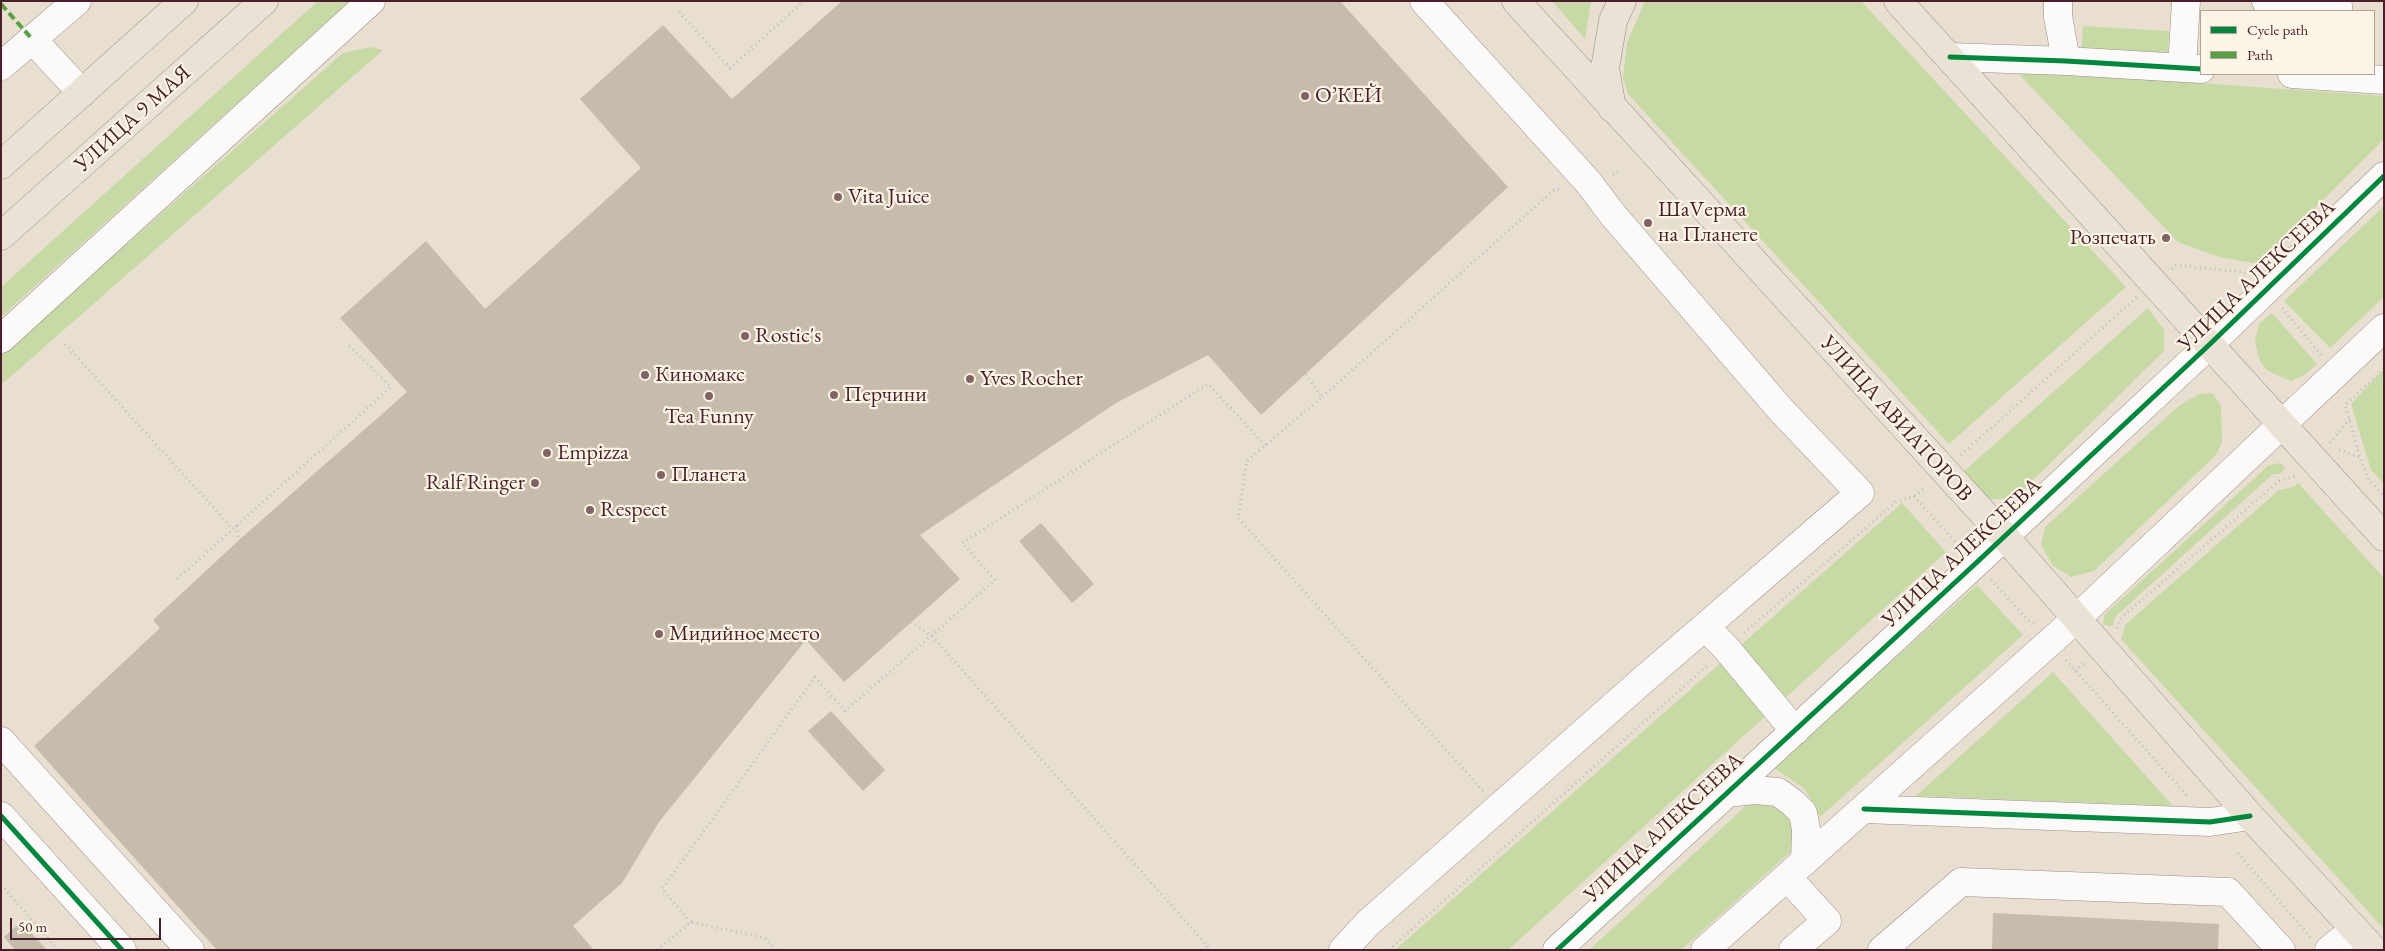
<!DOCTYPE html>
<meta charset="utf-8">
<style>
body{margin:0}
#map{position:relative;width:2385px;height:951px;overflow:hidden;background:#e8dfd0;font-family:"EB Garamond",serif}
canvas{display:block}
.frame{position:absolute;inset:0;border:2px solid #4a1f2b;pointer-events:none}
.legend{position:absolute;left:2200px;top:10px;width:175px;height:65px;box-sizing:border-box;background:#fcf5e5;border:1px solid #b59f9b;margin:0;padding:6px 9px;list-style:none;font-size:15px;color:#4a1f2b}
.legend li{display:flex;align-items:center;gap:10px;height:25px}
.legend b{width:25px;border:1px solid #b59f9b}
.scale{position:absolute;left:10px;top:918px;width:151px;height:22px;box-sizing:border-box;border:2px solid #4a1f2b;border-top:0;padding-left:6px;font-size:15px;line-height:18px;white-space:nowrap;color:#4a1f2b;-webkit-text-stroke:4px #fcf5e5;paint-order:stroke}
</style>
<div id="map">
<canvas width="2385" height="951"></canvas>
<div class="frame"></div>
<ul class="legend">
<li><b style="height:6px;background:#00873e"></b>Cycle path</li>
<li><b style="height:6px;background:#56a243"></b>Path</li>
</ul>
<div class="scale">50 m</div>
</div>
<script>
const c = document.querySelector('canvas').getContext('2d');
c.lineJoin = 'round';
function paint(path, color) {
  c.fillStyle = color;
  c.fill(path, 'evenodd');
}
function poly(rows) {
  const path = new Path2D();
  for (const r of rows) {
    path.moveTo(r[0], r[1]);
    for (let i = 2; i < r.length; i += 2) path.lineTo(r[i], r[i + 1]);
  }
  return path;
}
function stroke(path, color, width, dash) {
  c.strokeStyle = color;
  c.lineWidth = width;
  c.lineCap = dash ? 'butt' : 'round';
  c.setLineDash(dash || []);
  c.stroke(path);
}
function label(font, color, halo, rows, align = 'center') {
  c.font = font + ' "EB Garamond",serif';
  c.lineWidth = 4.5;
  c.setLineDash([]);
  c.textBaseline = 'middle';
  c.strokeStyle = halo;
  c.fillStyle = color;
  for (const [text, x, y, turn = 0] of rows) {
    c.save();
    c.translate(x, y);
    c.rotate((+turn || 0) * Math.PI / 180);
    c.textAlign = isNaN(turn) ? turn : align;
    if (halo) c.strokeText(text, 0, 0);
    c.fillText(text, 0, 0);
    c.restore();
  }
}
paint(poly([
 [318,1,350,1,1,317,1,287],
 [1552,1,1591,1,1585,39],
 [1645,1,1861,1,2126,287,1949,444,1628,94,1623,78,1627,43],
 [2083,26,2169,31,2168,53,2082,48],
 [371,47,383,50,1,385,1,355,343,53],
 [2015,70,2384,96,2384,139,2259,264,2219,257,2178,242],
 [2384,206,2384,297,2330,348,2284,301],
 [2148,308,2164,330,2164,351,2017,496,2009,499,1988,499,1963,472],
 [2272,313,2317,364,2304,375,2291,381,2268,371,2260,362,2255,341,2259,324],
 [2384,369,2384,484,2371,470,2351,404],
 [2212,393,2221,406,2222,442,2216,455,2094,571,2071,577,2053,566,2041,545,2045,527,2180,405,2199,394],
 [2281,463,2285,468,2280,474,2273,474,2115,617,2113,626,2103,625,2105,614,2269,465],
 [2298,483,2384,578,2384,929,2121,639,2126,624,2279,490,2293,487],
 [1902,503,1946,552,1508,950,1395,950],
 [1977,585,2023,635,1820,817,1805,789,1773,767],
 [2053,672,2173,806,1916,796],
 [1772,798,1797,828,1794,849,1681,950,1589,950,1748,804]
]), '#c7daa5');
paint(poly([
 [842,1,1340,1,1508,187,1261,415,1208,355,1116,403,920,535,960,579,844,682,806,640,659,822,622,883,573,926,594,950,217,950,34,746,160,628,153,620,239,540,407,392,340,318,426,241,485,309,641,168,580,99,663,25,732,99],
 [1041,523,1094,584,1072,603,1019,541],
 [831,711,885,770,863,791,808,731],
 [1993,913,2219,924,2218,950,1992,950],
 [21,922,47,950,15,950,4,937]
]), '#c7bbac');
const minor = poly([
 [2058,1,2058,16,2066,61],
 [2266,1,2338,6,2338,11],
 [32,39,82,93],
 [1950,57,2066,61,2201,69],
 [1,66,77,1],
 [2182,68,2186,1],
 [2292,74,2384,80],
 [1,339,371,1],
 [1705,627,1726,648,1795,731],
 [1,741,190,950],
 [1726,793,1755,790,1778,792,1793,803,1803,813,1806,830,1805,861],
 [1864,809,2210,822,2250,816],
 [1,816,122,950],
 [1788,878,1827,921,1793,950],
 [1343,950,1368,923,1643,680,1860,493,1781,410,1613,215,1588,182,1424,1],
 [1557,950,1975,564,2209,345,2384,176],
 [1705,950,2077,618,2384,328],
 [1882,950,1961,882,2228,892,2281,950],
 [2329,950,2355,929]
]);
const major = poly([
 [1516,1,2004,536,2250,816,2374,950],
 [1898,1,2384,537],
 [1612,108,1605,68,1613,21,1622,1],
 [1,165,184,1],
 [1,236,264,1]
]);
stroke(minor, '#988c87', 29);
stroke(major, '#988c87', 29);
stroke(poly([
 [679,12,730,68,804,1],
 [1613,175,1620,170],
 [2172,269,2175,265,2243,272,2248,275],
 [2282,308,2321,355],
 [65,344,233,529,391,387,347,344],
 [2384,369,2345,405,2360,458,2369,480,2384,496],
 [1306,374,1322,397,1247,461,1238,518,1483,791],
 [1322,397,1554,190,1563,188],
 [2330,443,2350,419],
 [2339,450,2359,457],
 [1961,455,2137,297],
 [1914,496,1958,545],
 [236,526,239,540],
 [177,579,233,529],
 [1991,580,2033,625],
 [911,622,932,636,1211,950],
 [2117,628,2120,619,2279,481,2297,476],
 [1744,633,1896,502,1914,496,1923,489],
 [2066,660,2188,797],
 [2075,671,2084,663],
 [2238,853,2311,938],
 [1,885,58,950],
 [691,922,662,889,815,677,845,711,995,580,962,543,1208,384,1265,445],
 [657,950,691,922,765,938,776,950],
 [1389,950,1709,664]
]), '#c3bcbb', 3, [1, 4]);
stroke(minor, '#fcfaf8', 28);
stroke(major, '#eae2d5', 28);
stroke(poly([
 [1,4,32,39]
]), '#56a243', 4, [8, 4]);
stroke(poly([
 [1950,57,2066,61,2201,69],
 [1864,809,2210,822,2250,816],
 [1,816,122,950],
 [1557,950,1975,564,2209,345,2384,176]
]), '#00873e', 5);
for (const [x, y, r, color] of [
 [1305,96,5,"#816265"],
 [838,197,5,"#816265"],
 [1648,223,5,"#816265"],
 [2166,238,5,"#816265"],
 [745,336,5,"#816265"],
 [645,375,5,"#816265"],
 [970,379,5,"#816265"],
 [834,395,5,"#816265"],
 [709,396,5,"#816265"],
 [547,453,5,"#816265"],
 [661,475,5,"#816265"],
 [535,483,5,"#816265"],
 [590,510,5,"#816265"],
 [659,634,5,"#816265"]
]) {
  const dot = new Path2D();
  dot.arc(x, y, r, 0, 2 * Math.PI);
  c.fillStyle = color;
  c.fill(dot);
  stroke(dot, '#fcf5e5', 2);
}
label('22px', '#4a1f2b', '#fcf5e5', [
 ["О’КЕЙ",1315,96],
 ["Vita Juice",848,197],
 ["ШаVерма",1658,210],
 ["на Планете",1658,235],
 ["Розпечать",2156,238,"right"],
 ["Rostic's",755,336],
 ["Киномакс",655,375],
 ["Yves Rocher",980,379],
 ["Перчини",844,395],
 ["Tea Funny",709,417,"center"],
 ["Empizza",557,453],
 ["Планета",671,475],
 ["Ralf Ringer",525,483,"right"],
 ["Respect",600,510],
 ["Мидийное место",669,634]
], 'left');
label('22px', '#4a1f2b', '#fcf5e5', [
 ["УЛИЦА 9 МАЯ",133,119,-42],
 ["УЛИЦА АЛЕКСЕЕВА",2257,276,-44],
 ["УЛИЦА АВИАТОРОВ",1896,419,48],
 ["УЛИЦА АЛЕКСЕЕВА",1962,553,-43],
 ["УЛИЦА АЛЕКСЕЕВА",1664,828,-43]
]);
</script>
